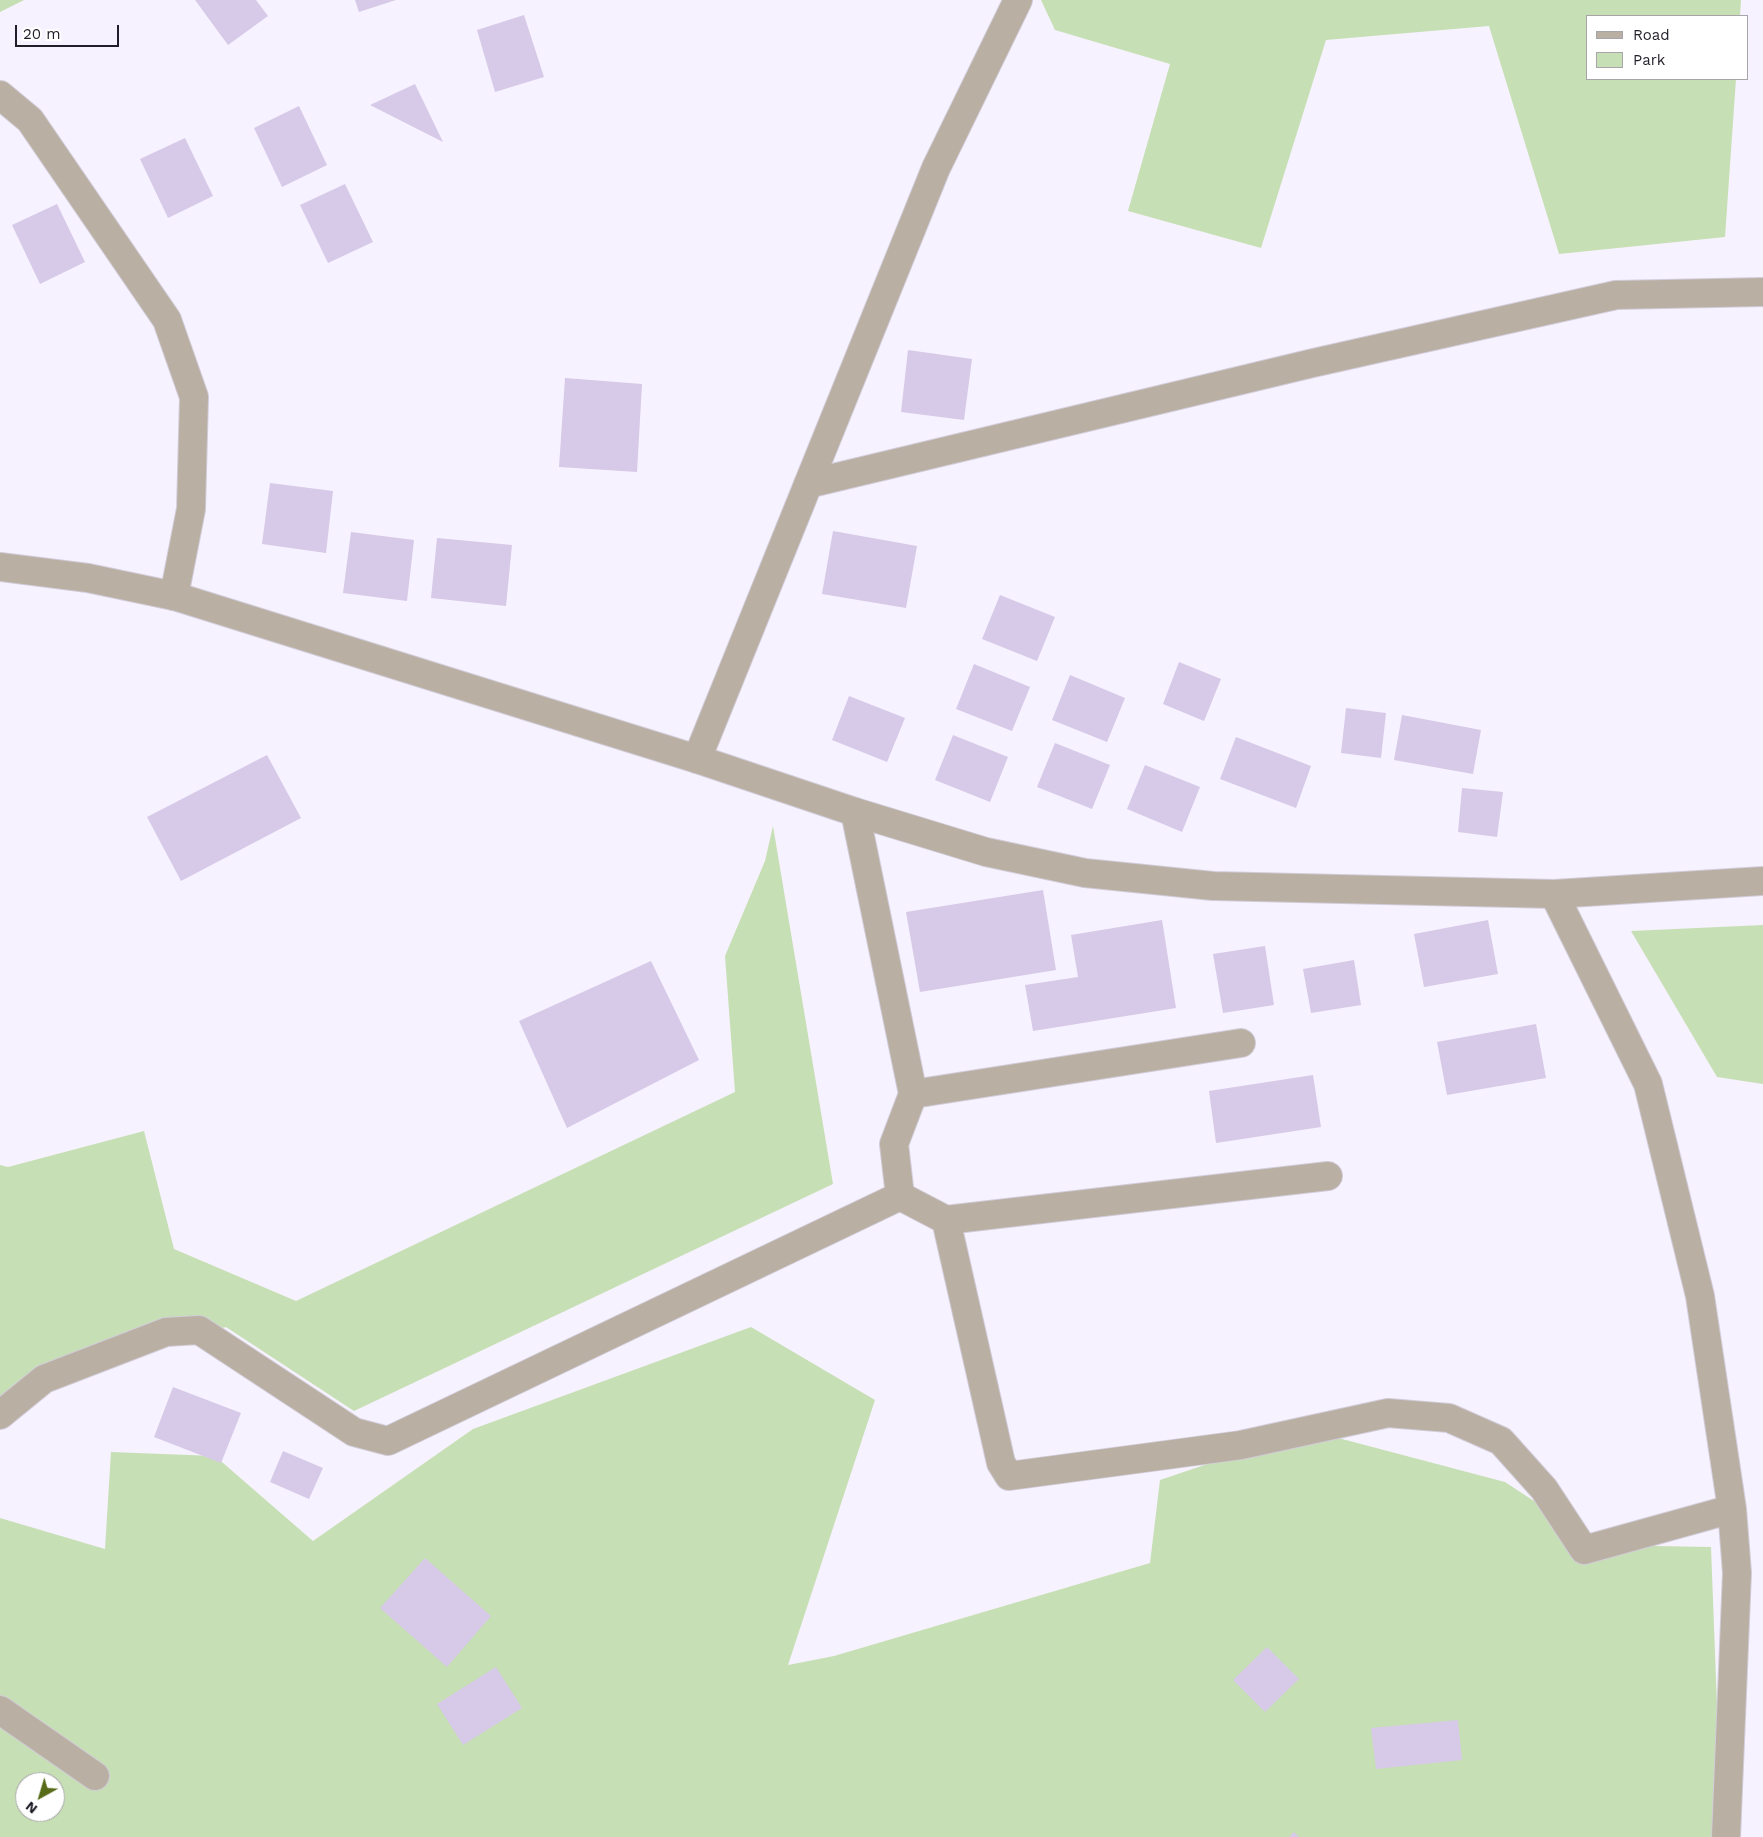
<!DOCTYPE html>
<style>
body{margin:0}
#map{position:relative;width:1763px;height:1837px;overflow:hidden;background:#f7f2ff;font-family:"Work Sans",sans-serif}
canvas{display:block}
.legend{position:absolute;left:1586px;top:15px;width:162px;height:65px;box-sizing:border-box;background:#fff;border:1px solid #a7a5a9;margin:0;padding:6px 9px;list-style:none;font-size:15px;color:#221e29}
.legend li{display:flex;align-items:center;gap:10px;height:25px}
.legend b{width:25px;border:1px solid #a7a5a9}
.north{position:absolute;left:15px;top:1772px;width:50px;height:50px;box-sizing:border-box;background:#fff;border:1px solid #a7a5a9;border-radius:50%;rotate:219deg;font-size:14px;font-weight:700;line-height:20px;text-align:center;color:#221e29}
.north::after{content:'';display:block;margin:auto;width:18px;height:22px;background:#586b18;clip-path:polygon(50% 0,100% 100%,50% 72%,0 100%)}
.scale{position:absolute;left:15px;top:25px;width:104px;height:22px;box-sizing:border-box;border:2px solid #221e29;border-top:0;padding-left:6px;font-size:15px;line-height:18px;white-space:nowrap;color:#221e29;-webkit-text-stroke:4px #fff;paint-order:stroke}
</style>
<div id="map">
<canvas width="1763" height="1837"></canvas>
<ul class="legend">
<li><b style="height:6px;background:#b9afa3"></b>Road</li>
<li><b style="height:14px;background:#c7dfb4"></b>Park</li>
</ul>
<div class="north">N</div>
<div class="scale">20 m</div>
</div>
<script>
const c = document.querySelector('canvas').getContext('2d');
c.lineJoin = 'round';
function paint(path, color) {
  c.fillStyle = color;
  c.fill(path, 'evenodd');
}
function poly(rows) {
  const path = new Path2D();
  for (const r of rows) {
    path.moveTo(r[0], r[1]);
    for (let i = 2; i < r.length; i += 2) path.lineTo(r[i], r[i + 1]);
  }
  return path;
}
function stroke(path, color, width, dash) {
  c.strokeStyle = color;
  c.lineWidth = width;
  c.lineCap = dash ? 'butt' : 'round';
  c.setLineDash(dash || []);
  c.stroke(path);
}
paint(poly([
 [0,0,24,0,0,12],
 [1041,0,1741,0,1740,16,1587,16,1587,79,1736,79,1725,237,1559,254,1489,26,1326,40,1261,248,1128,211,1170,64,1055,30],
 [773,826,833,1184,354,1411,226,1327,44,1379,0,1414,0,1165,8,1167,144,1131,174,1249,296,1301,735,1092,725,956,765,861],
 [1763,925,1763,1084,1717,1077,1631,931],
 [751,1327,875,1400,788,1665,834,1656,1150,1563,1160,1480,1308,1430,1505,1482,1601,1545,1711,1547,1722,1837,0,1837,0,1518,105,1549,111,1452,215,1456,313,1541,473,1429],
 [25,1782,55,1782,55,1812,25,1812]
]), '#c7dfb4');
paint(poly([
 [195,0,256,0,268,16,228,45],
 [355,0,396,0,359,12],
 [524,15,544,77,495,92,477,30],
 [415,84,443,142,370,105],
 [299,106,327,165,282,187,254,128],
 [185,138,213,196,168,218,140,159],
 [345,184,373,242,328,263,300,205],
 [57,204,85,262,40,284,12,225],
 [908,350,972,359,964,420,901,412],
 [565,378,642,384,637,472,559,467],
 [270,483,333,491,326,553,262,544],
 [833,531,917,546,906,608,822,594],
 [351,532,414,540,407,601,343,593],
 [437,538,512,545,506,606,431,598],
 [1000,595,1055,617,1037,661,982,639],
 [1179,662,1221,679,1204,721,1163,704],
 [974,664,1030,687,1012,731,956,709],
 [1070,675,1125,698,1107,742,1052,720],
 [849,696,905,718,887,762,832,740],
 [1346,708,1386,713,1381,758,1341,753],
 [1402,715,1481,730,1473,774,1394,760],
 [953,735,1008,757,990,802,935,780],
 [1236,737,1311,766,1296,808,1220,779],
 [1055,743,1110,765,1092,809,1037,787],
 [267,755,301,818,181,881,147,817],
 [1145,765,1200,787,1182,832,1127,809],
 [1462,788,1503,792,1497,837,1458,832],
 [1043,890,1056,970,920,992,906,912],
 [1162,920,1176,1008,1033,1031,1025,985,1078,977,1071,935],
 [1488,920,1498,974,1424,987,1414,934],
 [1265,946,1274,1005,1223,1013,1213,954],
 [1354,960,1361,1005,1311,1013,1303,969],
 [651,961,699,1060,567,1128,519,1021],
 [1536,1024,1546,1078,1447,1095,1437,1042],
 [1313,1075,1321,1127,1216,1143,1209,1091],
 [173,1387,241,1413,221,1463,154,1437],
 [283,1451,323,1468,309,1499,270,1482],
 [425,1558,491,1616,447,1667,380,1608],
 [1267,1647,1299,1679,1265,1712,1233,1680],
 [496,1667,522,1708,463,1745,437,1704],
 [1458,1720,1462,1760,1376,1769,1371,1728],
 [1294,1832,1299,1837,1289,1837]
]), '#d6cae8');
const minor = poly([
 [0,95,30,120,167,320,194,397,191,509,174,596],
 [808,484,1313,363,1616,295,1763,292],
 [697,759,936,168,1018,0],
 [855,812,913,1094,1241,1043],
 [1554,894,1648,1084,1700,1296,1732,1509,1737,1573,1726,1837],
 [1328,1176,946,1220,1001,1463,1009,1476,1241,1445,1388,1413,1449,1418,1501,1441,1544,1489,1584,1550,1732,1509],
 [900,1196,894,1144,913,1094],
 [0,1415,44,1379,166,1332,199,1330,354,1432,388,1441,900,1196,946,1220],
 [0,1710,95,1776]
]);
const tertiary = poly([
 [0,567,88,578,174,596,697,759,855,812,986,852,1085,873,1213,886,1554,894,1763,881]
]);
stroke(minor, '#d1ccd8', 30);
stroke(tertiary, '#d1ccd8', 30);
stroke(minor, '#b9afa3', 28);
stroke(tertiary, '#b9afa3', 28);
</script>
